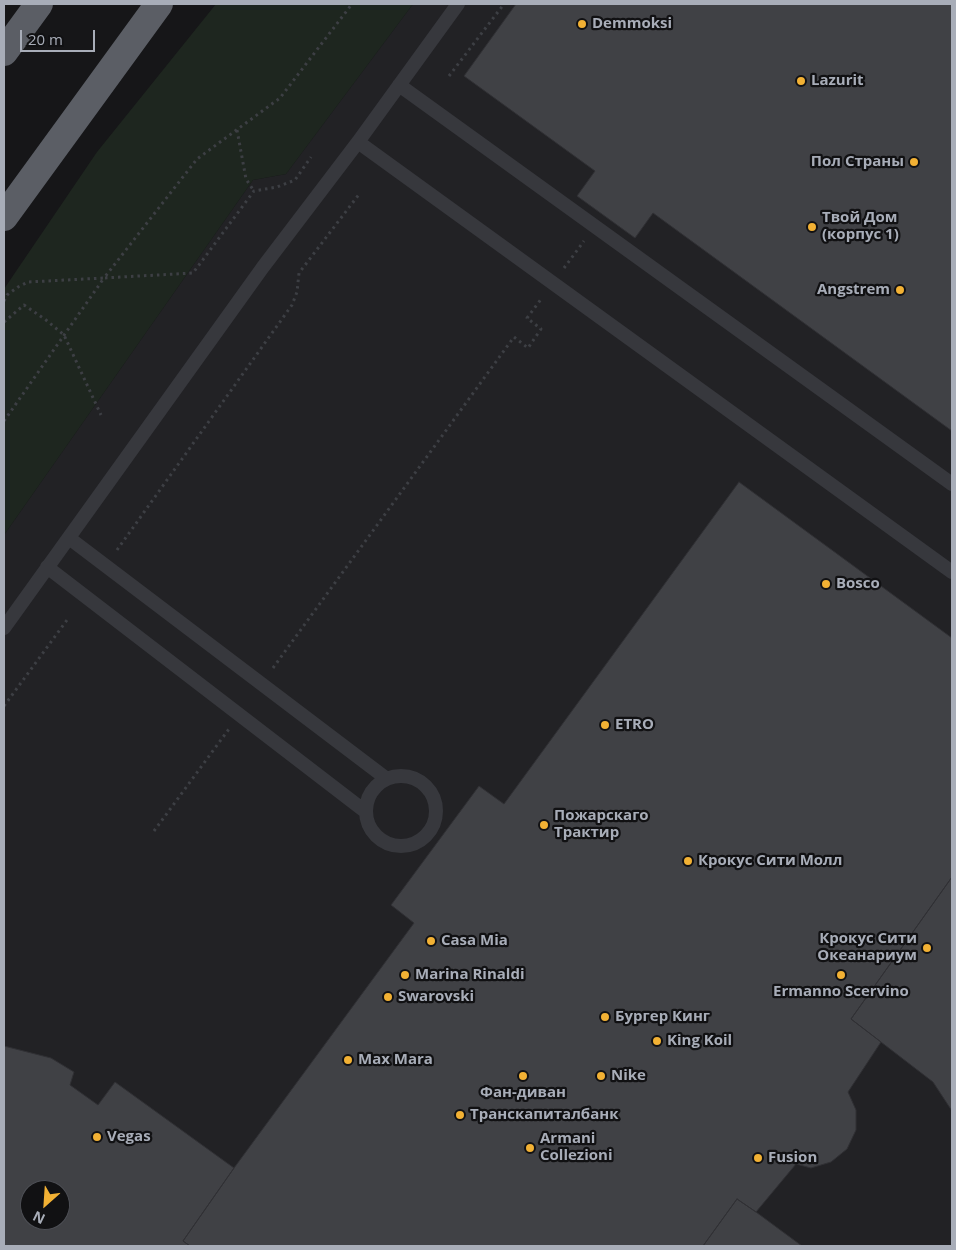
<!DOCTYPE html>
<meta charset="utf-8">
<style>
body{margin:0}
#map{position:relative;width:956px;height:1250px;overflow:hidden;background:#161618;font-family:"Open Sans",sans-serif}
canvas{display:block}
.frame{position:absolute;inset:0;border:5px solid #a8adb8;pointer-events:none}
.north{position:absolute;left:20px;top:1180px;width:50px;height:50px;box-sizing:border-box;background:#111113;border:1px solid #4d4f55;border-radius:50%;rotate:206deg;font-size:14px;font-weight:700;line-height:20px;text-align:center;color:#a8adb8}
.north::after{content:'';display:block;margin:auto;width:18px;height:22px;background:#f2b134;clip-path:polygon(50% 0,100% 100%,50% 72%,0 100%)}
.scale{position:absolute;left:20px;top:30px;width:75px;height:22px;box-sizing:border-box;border:2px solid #a8adb8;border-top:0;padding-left:6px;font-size:15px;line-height:18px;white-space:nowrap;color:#a8adb8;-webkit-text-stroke:4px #111113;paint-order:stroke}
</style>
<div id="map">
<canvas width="956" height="1250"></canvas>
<div class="frame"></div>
<div class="north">N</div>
<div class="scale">20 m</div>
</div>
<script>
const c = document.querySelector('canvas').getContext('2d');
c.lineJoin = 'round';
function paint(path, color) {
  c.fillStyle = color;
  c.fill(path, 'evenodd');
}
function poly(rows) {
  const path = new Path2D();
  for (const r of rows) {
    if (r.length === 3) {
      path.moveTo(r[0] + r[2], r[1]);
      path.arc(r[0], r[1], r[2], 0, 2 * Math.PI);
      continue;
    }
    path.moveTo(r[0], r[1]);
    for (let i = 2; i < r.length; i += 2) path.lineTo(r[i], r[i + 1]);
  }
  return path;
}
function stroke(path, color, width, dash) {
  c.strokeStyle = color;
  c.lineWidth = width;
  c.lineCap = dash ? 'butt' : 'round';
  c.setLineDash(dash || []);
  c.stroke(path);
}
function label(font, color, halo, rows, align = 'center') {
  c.font = font + ' "Open Sans",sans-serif';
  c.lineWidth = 4.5;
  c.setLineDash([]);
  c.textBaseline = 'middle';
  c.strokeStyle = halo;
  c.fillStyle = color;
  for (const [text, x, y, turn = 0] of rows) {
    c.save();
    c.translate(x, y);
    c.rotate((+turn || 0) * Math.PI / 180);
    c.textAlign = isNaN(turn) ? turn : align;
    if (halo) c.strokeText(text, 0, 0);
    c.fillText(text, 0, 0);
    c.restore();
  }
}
paint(poly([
 [413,4,952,4,952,1246,4,1246,4,535,253,180,286,174],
 [30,1190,60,1190,60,1220,30,1220]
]), '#222225');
paint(poly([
 [216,4,413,4,286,174,253,180,4,535,4,289,97,152]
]), '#1e261f');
const building = poly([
 [516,4,952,4,952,431,653,213,635,238,577,196,595,171,464,76,516,4],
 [739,482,952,638,952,877,851,1019,881,1042,848,1092,856,1110,856,1130,847,1149,831,1162,811,1168,796,1164,756,1212,737,1199,703,1246,190,1246,183,1241,234,1168,414,923,391,905,479,786,504,804,739,482],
 [952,877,952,1111,933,1082,851,1019,952,877],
 [4,1046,51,1058,74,1072,70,1085,98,1105,115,1082,234,1168,183,1241,190,1246,4,1246,4,1046],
 [30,1190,60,1190,60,1220,30,1220,30,1190],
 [737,1199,756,1212,802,1246,703,1246,737,1199]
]);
paint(building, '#404145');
stroke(building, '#303034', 1);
stroke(poly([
 [449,76,504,4],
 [237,130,246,179,254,191],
 [564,268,584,241],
 [4,301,7,295,18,287,28,282,104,278,197,159,280,98,352,4],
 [4,322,24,305,46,320,64,335,101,415],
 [4,421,104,278,193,273,254,191,277,187,295,180,311,157],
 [117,550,292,305,297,292,299,273,360,193],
 [273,668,514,337,528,348,541,329,527,318,542,298],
 [4,706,67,620],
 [154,831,229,729]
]), '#3d3f44', 3, [2.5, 4]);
stroke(poly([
 [399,85,952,484],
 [358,142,952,572],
 [69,538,387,779],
 [47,567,366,812],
 [4,628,263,267,358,142,458,4],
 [401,811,35]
]), '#37383d', 14);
stroke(poly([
 [4,52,39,4],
 [4,217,159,4]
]), '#5b5e65', 28);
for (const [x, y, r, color] of [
 [582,24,5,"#f2b134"],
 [801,81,5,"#f2b134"],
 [914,162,5,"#f2b134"],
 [812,227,5,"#f2b134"],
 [900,290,5,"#f2b134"],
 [826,584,5,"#f2b134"],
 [605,725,5,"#f2b134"],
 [544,825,5,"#f2b134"],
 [688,861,5,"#f2b134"],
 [431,941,5,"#f2b134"],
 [927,948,5,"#f2b134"],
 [405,975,5,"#f2b134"],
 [841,975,5,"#f2b134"],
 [388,997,5,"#f2b134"],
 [605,1017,5,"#f2b134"],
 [657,1041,5,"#f2b134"],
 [348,1060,5,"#f2b134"],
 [523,1076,5,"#f2b134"],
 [601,1076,5,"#f2b134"],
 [460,1115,5,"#f2b134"],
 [97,1137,5,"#f2b134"],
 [530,1148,5,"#f2b134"],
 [758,1158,5,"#f2b134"]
]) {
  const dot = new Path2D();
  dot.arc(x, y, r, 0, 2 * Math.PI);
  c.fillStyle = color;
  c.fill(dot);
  stroke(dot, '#111113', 2);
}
label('bold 15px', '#a8adb8', '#111113', [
 ["Demmoksi",592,24],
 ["Lazurit",811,81],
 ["Пол Страны",904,162,"right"],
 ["Твой Дом",822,218],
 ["(корпус 1)",822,235],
 ["Angstrem",890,290,"right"],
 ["Bosco",836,584],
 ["ETRO",615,725],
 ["Пожарскаго",554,816],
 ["Трактир",554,833],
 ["Крокус Сити Молл",698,861],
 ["Крокус Сити",917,939,"right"],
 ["Океанариум",917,956,"right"],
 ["Casa Mia",441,941],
 ["Marina Rinaldi",415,975],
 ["Ermanno Scervino",841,992,"center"],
 ["Swarovski",398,997],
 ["Бургер Кинг",615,1017],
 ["King Koil",667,1041],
 ["Max Mara",358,1060],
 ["Nike",611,1076],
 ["Фан-диван",523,1093,"center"],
 ["Транскапиталбанк",470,1115],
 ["Vegas",107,1137],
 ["Armani",540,1139],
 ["Collezioni",540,1156],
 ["Fusion",768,1158]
], 'left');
</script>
